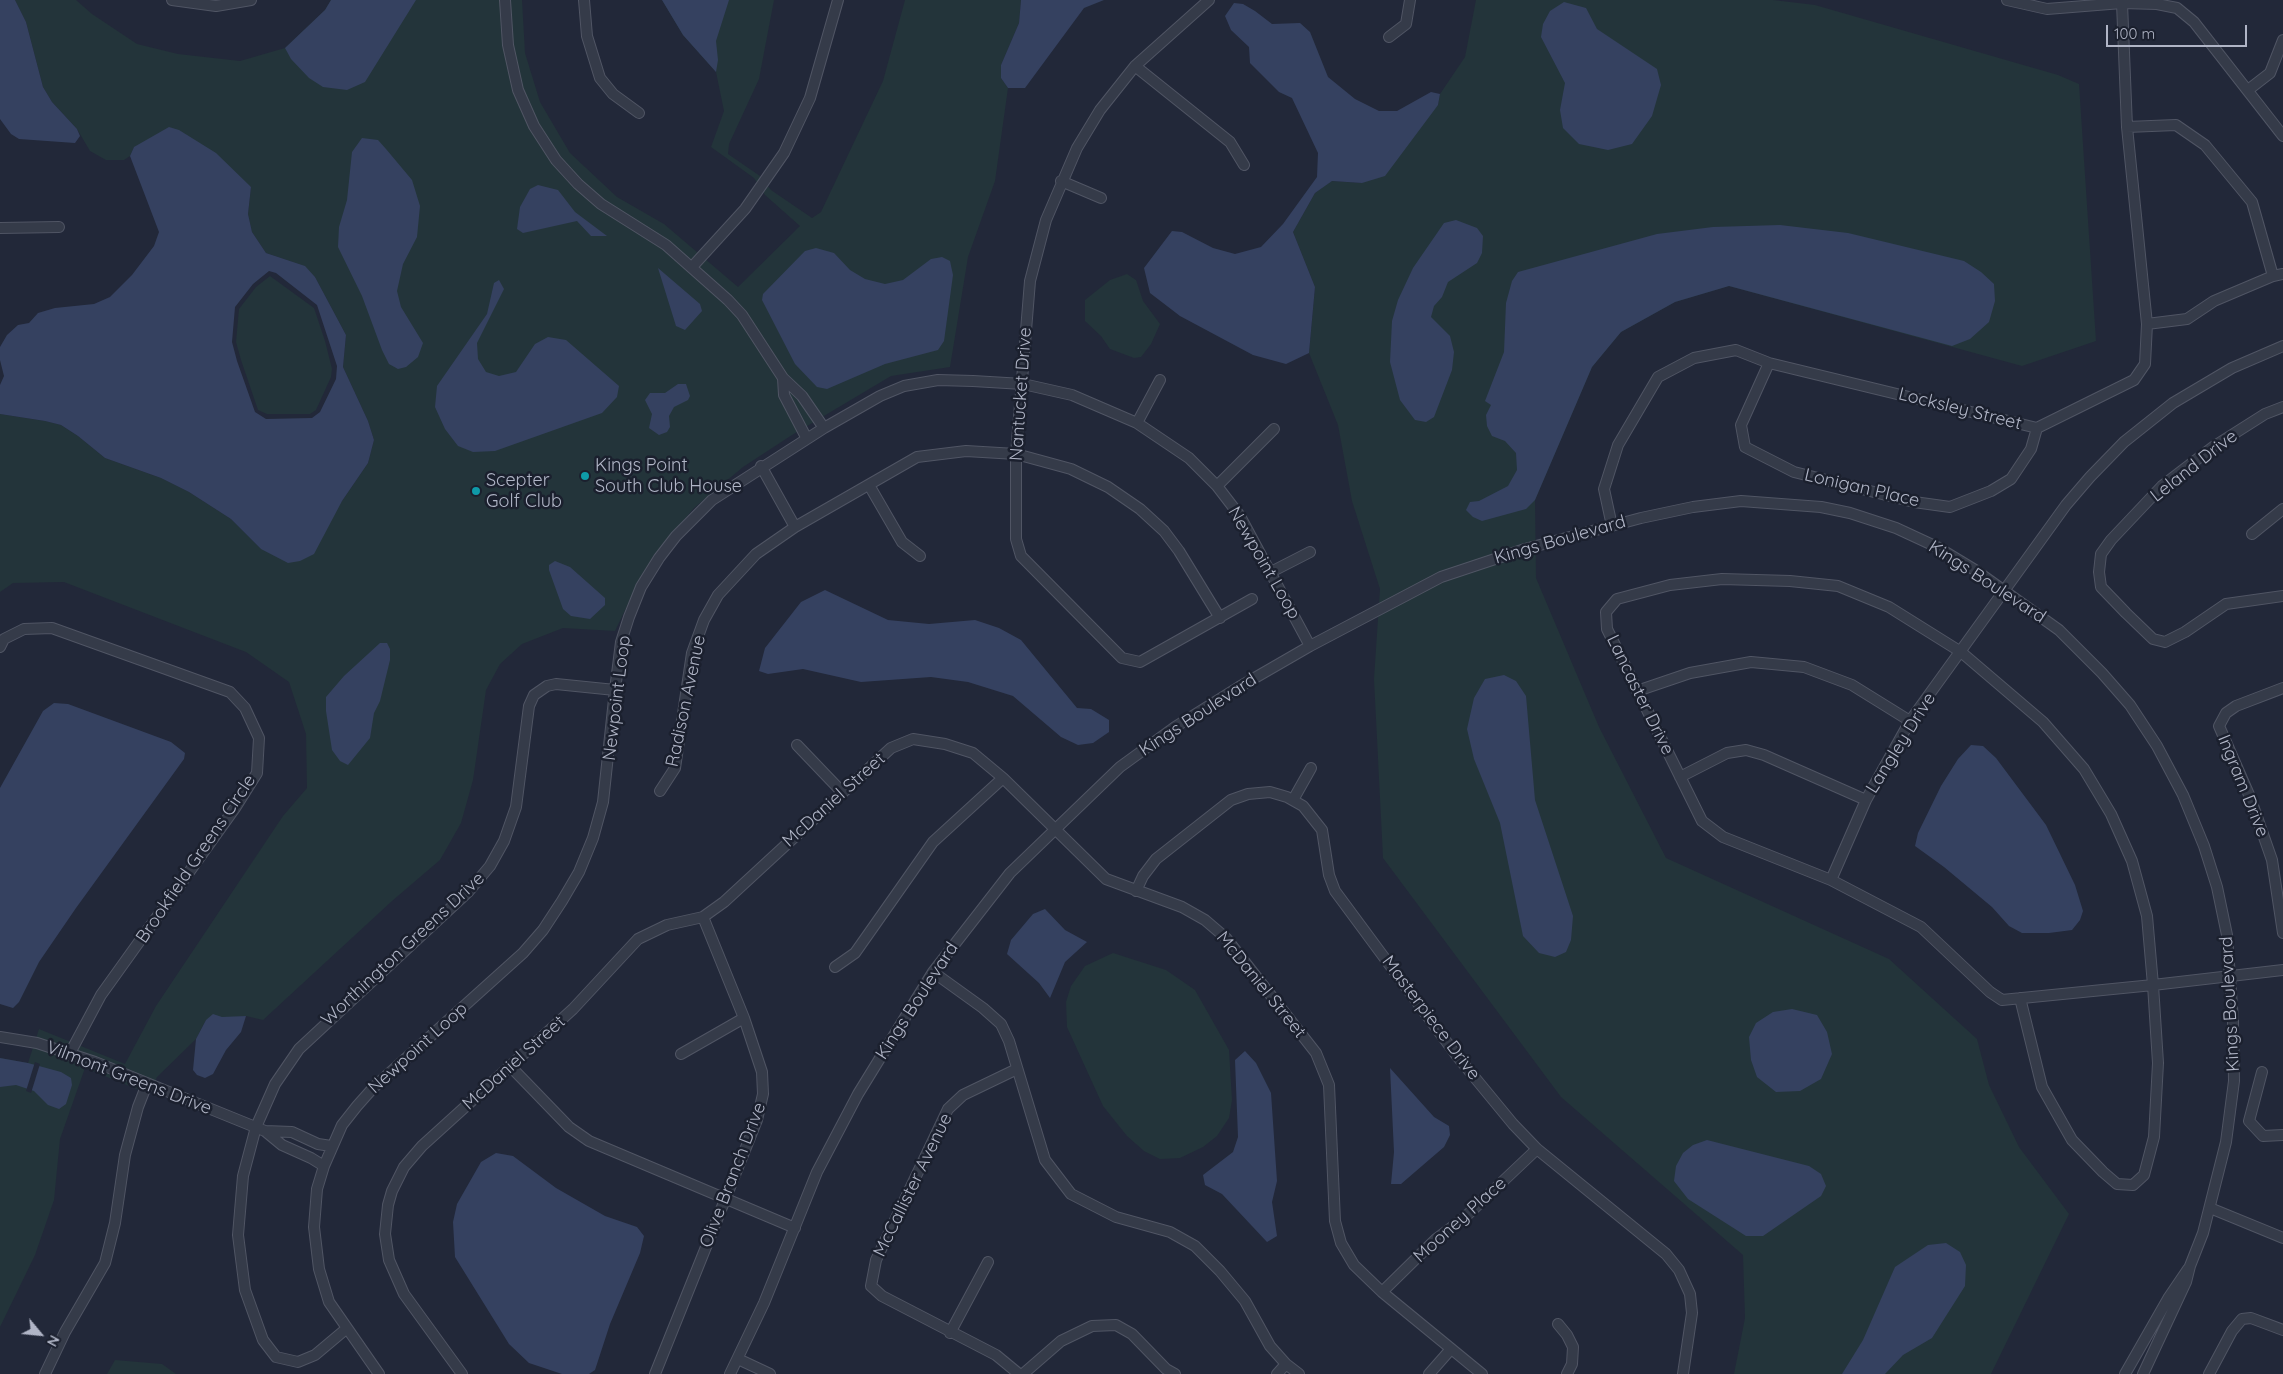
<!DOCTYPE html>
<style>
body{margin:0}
#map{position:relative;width:2283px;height:1374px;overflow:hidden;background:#222839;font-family:Quicksand,sans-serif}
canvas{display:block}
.north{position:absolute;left:15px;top:1309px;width:50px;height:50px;-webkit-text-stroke:4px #1b202e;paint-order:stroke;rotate:118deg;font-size:14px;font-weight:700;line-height:20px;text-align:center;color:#b0b5c6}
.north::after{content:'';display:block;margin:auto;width:18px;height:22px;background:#b0b5c6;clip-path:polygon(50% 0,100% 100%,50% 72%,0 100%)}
.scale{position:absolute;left:2106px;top:25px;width:141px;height:22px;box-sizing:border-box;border:2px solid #b0b5c6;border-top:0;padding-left:6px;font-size:15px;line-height:18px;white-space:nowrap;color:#b0b5c6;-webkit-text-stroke:4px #1b202e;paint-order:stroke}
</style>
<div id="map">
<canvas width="2283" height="1374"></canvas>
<div class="north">N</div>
<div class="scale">100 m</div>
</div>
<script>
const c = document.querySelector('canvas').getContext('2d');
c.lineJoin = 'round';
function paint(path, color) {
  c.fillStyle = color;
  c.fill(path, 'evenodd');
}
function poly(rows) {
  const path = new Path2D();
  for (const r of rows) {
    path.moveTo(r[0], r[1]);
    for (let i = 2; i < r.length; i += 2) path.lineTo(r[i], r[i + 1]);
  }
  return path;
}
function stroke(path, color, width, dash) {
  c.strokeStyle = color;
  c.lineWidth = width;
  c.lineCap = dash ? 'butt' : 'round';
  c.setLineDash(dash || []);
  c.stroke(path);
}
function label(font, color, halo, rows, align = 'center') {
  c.font = font + ' Quicksand,sans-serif';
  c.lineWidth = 5;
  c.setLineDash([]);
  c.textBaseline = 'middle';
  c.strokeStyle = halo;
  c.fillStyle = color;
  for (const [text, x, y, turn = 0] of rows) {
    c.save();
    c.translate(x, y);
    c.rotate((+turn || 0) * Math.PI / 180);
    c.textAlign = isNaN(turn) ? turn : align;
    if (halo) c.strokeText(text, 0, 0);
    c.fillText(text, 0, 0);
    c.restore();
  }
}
paint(poly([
 [15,0,76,0,92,14,137,44,178,54,240,61,285,48,325,10,331,0,522,0,525,53,540,102,570,153,617,197,664,224,738,287,800,226,765,195,754,178,711,147,724,111,716,72,683,35,662,0,774,0,759,79,729,144,728,154,760,176,771,190,812,218,821,212,883,81,905,0,1021,0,1019,23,1001,65,1001,78,1008,88,995,181,968,257,950,367,891,376,792,435,743,467,694,508,669,538,641,577,615,631,563,628,522,644,500,664,486,690,473,780,461,823,440,860,392,901,263,1020,246,1016,206,1020,196,1039,157,1077,149,1094,85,1068,60,1139,54,1200,35,1255,0,1327,0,1058,28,1063,39,1029,125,1064,156,1006,283,816,307,788,306,734,289,682,246,652,64,582,13,583,0,592,0,414,45,421,61,425,78,436,105,458,161,478,189,492,231,519,261,549,342,501,368,463,374,440,368,421,343,367,346,335,315,277,304,266,266,253,252,232,248,214,251,187,134,147,130,156,124,160,106,160,90,151,77,129,52,102,43,87,26,22],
 [1476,0,1773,0,1815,5,2058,75,2079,84,2096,341,2022,366,1729,286,1675,302,1621,332,1592,367,1535,500,1536,578,1599,727,1666,858,1889,959,1977,1039,1989,1085,2019,1147,2069,1214,1991,1374,1734,1374,1745,1318,1743,1255,1561,1097,1383,858,1374,679,1380,589,1352,501,1338,425,1309,353,1315,287,1293,232,1315,193,1331,181,1362,183,1438,105,1440,94,1465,57],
 [1127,274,1136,280,1143,301,1160,324,1151,344,1141,357,1134,358,1110,349,1101,336,1085,321,1085,300,1110,280],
 [270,276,314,308,325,341,332,369,331,377,316,410,310,414,267,414,258,410,241,360,236,342,239,309,256,287],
 [1113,953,1166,970,1195,990,1229,1050,1232,1100,1229,1118,1217,1136,1203,1147,1180,1158,1160,1159,1144,1151,1127,1136,1103,1106,1067,1027,1066,1002,1071,986,1085,966],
 [115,1360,162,1364,176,1374,107,1374]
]), '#23343a');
paint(poly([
 [0,0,15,0,26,22,43,87,52,102,77,129,80,136,75,143,19,139,11,134,0,119],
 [331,0,416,0,365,82,347,90,323,87,309,78,291,59,285,48,325,10],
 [662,0,729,0,716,41,718,60,716,72,683,35],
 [1021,0,1104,0,1084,8,1025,88,1008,88,1001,78,1001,65,1019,23],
 [1564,2,1586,8,1597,29,1657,69,1661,85,1652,116,1632,144,1608,150,1579,144,1563,128,1560,110,1565,83,1541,37,1543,24,1550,11],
 [1234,3,1243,4,1255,11,1272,24,1300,23,1310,32,1328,77,1355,99,1379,111,1397,111,1431,92,1440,94,1438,105,1385,176,1362,183,1332,181,1315,193,1293,232,1315,287,1309,353,1286,364,1253,355,1180,316,1150,293,1144,268,1172,231,1182,232,1213,248,1235,254,1261,247,1283,224,1317,177,1318,153,1292,98,1279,92,1250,63,1249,47,1231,30,1225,16],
 [169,127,179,130,216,153,251,187,248,214,252,232,266,253,305,266,315,277,346,335,343,367,368,421,374,440,368,463,342,501,314,554,300,561,288,563,261,549,231,519,189,492,161,478,105,458,78,436,61,425,45,421,0,414,0,385,4,376,0,360,0,347,7,335,18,325,29,323,38,313,55,308,94,304,110,297,132,275,154,246,159,232,130,156,134,147],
 [269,271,276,273,317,305,337,366,336,379,320,412,312,418,266,419,255,412,237,361,232,342,235,307,253,284],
 [362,138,378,140,386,149,412,180,420,206,417,237,403,264,397,291,401,307,423,343,418,357,406,367,398,369,389,364,382,350,362,296,338,247,339,227,347,200,352,152],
 [538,185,558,190,575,212,607,236,591,236,577,221,523,233,517,229,520,207,530,189],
 [1456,220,1477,228,1483,236,1482,253,1477,263,1448,282,1442,297,1434,306,1431,317,1450,336,1454,352,1452,370,1434,417,1426,422,1415,420,1400,400,1390,362,1392,321,1398,300,1413,268,1444,223],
 [1780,225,1848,233,1964,261,1981,272,1994,284,1995,301,1989,322,1970,339,1952,346,1729,286,1675,302,1621,332,1592,367,1535,500,1526,509,1482,521,1473,517,1466,510,1470,502,1479,501,1508,486,1517,470,1516,453,1505,441,1492,436,1487,426,1486,415,1491,405,1485,401,1504,352,1506,303,1512,281,1518,272,1657,234,1713,227],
 [816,248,834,253,850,270,865,279,885,284,903,280,931,259,942,257,950,261,953,275,944,341,938,350,885,364,827,389,817,387,795,364,762,300,763,294,805,251],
 [658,268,700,304,702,311,685,330,676,326],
 [499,280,504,289,477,343,478,359,486,372,499,376,516,372,535,344,548,337,566,340,619,386,617,397,602,413,495,451,473,452,458,446,445,429,435,407,437,386,487,314,494,283],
 [678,384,686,384,690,396,688,400,674,407,669,416,670,427,667,432,659,435,649,428,652,414,645,400,650,393,665,393],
 [555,561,570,567,605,598,605,605,590,619,571,616,563,609,549,570,549,565],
 [825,590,888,620,929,624,975,620,999,628,1021,640,1077,708,1091,709,1109,720,1109,732,1093,743,1078,745,1061,737,1013,696,968,682,931,677,861,682,803,669,768,674,759,671,765,648,801,602],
 [380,643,387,643,390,649,390,660,380,701,374,713,370,738,348,765,340,761,332,750,326,711,326,697,344,676],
 [1504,675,1516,681,1526,696,1535,800,1573,916,1571,940,1566,952,1555,957,1539,953,1523,936,1500,823,1474,759,1467,729,1474,698,1485,679],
 [54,703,68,704,171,742,185,753,184,759,76,908,39,962,19,1002,13,1008,0,1004,0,788,43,711],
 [1971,745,1983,746,1996,758,2046,825,2075,885,2083,911,2080,920,2072,930,2049,933,2022,933,2009,926,1992,907,1944,867,1915,846,1918,833,1941,786,1958,759],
 [1045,909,1065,930,1087,942,1065,962,1050,998,1039,983,1007,954,1011,940,1033,914],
 [1792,1009,1817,1015,1827,1032,1832,1054,1821,1079,1800,1091,1776,1092,1757,1077,1751,1060,1749,1037,1756,1023,1773,1012],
 [213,1014,222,1017,246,1016,241,1032,226,1050,213,1074,205,1078,197,1075,193,1070,196,1039,206,1020],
 [1245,1051,1256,1063,1271,1093,1277,1181,1272,1202,1277,1236,1267,1242,1222,1194,1205,1185,1203,1175,1233,1152,1238,1137,1235,1060],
 [0,1058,28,1063,61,1072,71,1078,72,1085,66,1104,59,1109,48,1105,34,1091,16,1085,0,1087],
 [1390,1068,1434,1117,1449,1126,1450,1135,1444,1147,1401,1184,1391,1184,1394,1152],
 [1707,1140,1809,1166,1821,1174,1826,1186,1821,1196,1763,1236,1746,1236,1688,1199,1674,1181,1676,1166,1683,1153,1693,1145],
 [496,1153,513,1156,556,1188,605,1216,637,1227,644,1236,640,1253,610,1324,595,1370,589,1374,562,1374,529,1363,509,1344,455,1257,453,1222,457,1204,481,1162],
 [1946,1243,1960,1252,1966,1265,1965,1286,1932,1338,1903,1355,1885,1374,1842,1374,1863,1340,1895,1267,1928,1245]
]), '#354160');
paint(poly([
 [35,1062,40,1064,31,1093,26,1091]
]), '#222839');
const street = poly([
 [172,0,216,6,251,0],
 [505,0,508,45,518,90,534,126,556,160,578,184,601,204,666,245,728,300,742,315,783,378,802,396,824,428],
 [584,0,587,36,600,78,613,94,639,113],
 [1209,0,1135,66,1100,110,1077,148,1046,220,1030,281,1016,454,1016,539,1021,556,1122,658,1140,662,1252,599],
 [2007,0,2047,9,2122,3,2157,4,2177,8,2194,22,2283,136],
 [1389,37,1406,24,1410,0],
 [1135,66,1230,142,1244,165],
 [2248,90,2270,73,2283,40],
 [2127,127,2176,125,2205,145,2252,202,2273,276],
 [1061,181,1101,198],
 [0,228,59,227],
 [692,267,745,209,784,153,810,98,838,0],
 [2147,324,2187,319,2214,301,2273,276,2283,274],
 [1769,363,1741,425,1745,447,1794,472,1914,502,1950,507,1991,491,2011,479,2031,449,2037,428],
 [783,378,784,395,807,439],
 [2283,407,2265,414,2213,447,2162,486,2111,540,2101,554,2099,572,2101,587,2126,613,2153,639,2165,642,2185,632,2226,604,2283,596],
 [1137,423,1160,380],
 [761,466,795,527],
 [869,485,902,542,920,556],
 [1217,486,1274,429],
 [1612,526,1604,489,1618,445,1658,377,1694,358,1736,350,1769,363,2037,428,2134,380,2145,364,2147,324,2127,127,2122,3],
 [2252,534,2283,509],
 [1271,572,1310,552],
 [0,647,4,639,24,629,52,628,230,692,245,708,259,738,257,773,235,808,101,995,69,1055],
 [2283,688,2236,706,2226,713,2219,726,2250,797,2272,860,2283,933],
 [1637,691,1690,673,1751,662,1804,667,1852,685,1910,721],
 [797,745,842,792],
 [1680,777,1727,753,1746,750,1764,755,1866,800],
 [660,791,675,768,692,653,704,620,718,595,756,554,795,527,917,457,966,451,1016,454,1071,469,1108,487,1140,509,1164,531,1179,551,1220,618],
 [1293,800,1311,768],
 [1831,880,1866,800,1910,721,2066,505,2090,477,2124,442,2173,403,2232,368,2283,346],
 [1136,891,1143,876,1156,859,1231,800,1248,794,1270,792,1287,797,1303,806,1322,830,1329,875,1335,891,1457,1056,1513,1124,1537,1149,1666,1254,1679,1270,1690,1294,1692,1313,1683,1374],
 [835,967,855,953,933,842,1003,778],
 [933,972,983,1008,1001,1024,1009,1041,1045,1160,1071,1194,1116,1217,1170,1232,1195,1246,1220,1271,1245,1301,1270,1346,1286,1364,1299,1374],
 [2020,998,2042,1087,2072,1140,2103,1172,2117,1184,2133,1185,2144,1175,2154,1137,2158,1063,2153,985,2147,916,2132,861,2111,814,2084,769,2043,722,1961,652,1889,607,1838,586,1790,581,1722,579,1670,585,1617,599,1606,612,1607,629,1702,821,1723,837,1831,880,1921,927,1990,992,2002,1000,2153,985,2283,970],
 [0,1037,37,1043,95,1062,265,1131,282,1145,311,1158,324,1166],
 [681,1054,744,1018],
 [511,1067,569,1127,589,1141,795,1228],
 [1017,1069,963,1095,948,1109,876,1260,871,1286,882,1296,996,1355,1019,1374],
 [2262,1072,2249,1121,2263,1136,2283,1135],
 [265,1131,292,1132,318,1144,331,1146],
 [2210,1208,2283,1238],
 [1382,1292,1436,1239,1463,1219,1537,1149],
 [1558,1324,1567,1335,1573,1347,1572,1364,1567,1374],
 [346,1329,315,1355,298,1362,276,1357,263,1340,245,1290,238,1235,243,1176,256,1127,275,1084,299,1049,469,891,490,866,504,841,516,807,529,706,534,695,547,686,556,684,615,690],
 [950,1333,988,1262],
 [738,1359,770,1374],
 [45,1374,65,1332,105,1263,115,1223,125,1155,138,1107,147,1084],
 [379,1374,329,1302,319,1269,314,1227,317,1189,324,1166,342,1125,357,1106,373,1088,523,953,543,930,562,901,579,872,593,838,603,802,615,690,621,642,629,617,641,587,659,558,676,536,712,500,824,428,880,396,904,386,938,380,973,381,1023,384,1072,395,1137,423,1189,458,1217,486,1240,516,1310,646],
 [462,1374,404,1294,389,1260,385,1234,388,1205,392,1191,404,1167,422,1146,573,1009,638,939,667,925,703,917,724,902,891,748,913,739,945,744,973,753,1003,778,1106,879,1182,907,1205,920,1226,938,1316,1053,1329,1085,1335,1221,1341,1243,1354,1265,1382,1292,1482,1374],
 [655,1374,757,1120,763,1094,762,1072,744,1018,703,917],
 [730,1374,764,1303,817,1172,858,1094,933,972,1010,873,1120,767,1175,727,1239,687,1310,646,1441,577,1525,549,1641,518,1693,507,1741,501,1821,507,1850,513,1896,528,1937,547,1975,570,2059,630,2102,673,2130,705,2157,746,2183,795,2204,846,2217,887,2227,935,2233,1021,2234,1081,2226,1142,2203,1233,2190,1266,2186,1282,2143,1374],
 [1023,1374,1061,1341,1092,1326,1116,1325,1132,1334,1166,1369,1175,1374],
 [1277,1374,1286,1364],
 [1429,1374,1451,1349],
 [2125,1374,2169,1297,2188,1269],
 [2209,1374,2232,1331,2242,1319,2251,1318,2283,1330]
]);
stroke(street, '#505564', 12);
stroke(street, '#353b49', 10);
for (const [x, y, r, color] of [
 [585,476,5,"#0f9aa8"],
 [476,491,5,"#0f9aa8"]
]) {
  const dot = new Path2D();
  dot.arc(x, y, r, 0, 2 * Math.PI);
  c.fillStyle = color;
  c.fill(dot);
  stroke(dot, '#1b202e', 2);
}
label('18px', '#b0b5c6', '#1b202e', [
 ["Nantucket Drive",1021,394,-86],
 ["Locksley Street",1960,409,14],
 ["Leland Drive",2194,466,-38],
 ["Lonigan Place",1862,488,13],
 ["Kings Boulevard",1560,540,-16],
 ["Newpoint Loop",1264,563,60],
 ["Kings Boulevard",1987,582,33],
 ["Lancaster Drive",1640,695,64],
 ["Newpoint Loop",617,698,-83],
 ["Radison Avenue",686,701,-78],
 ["Kings Boulevard",1198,715,-33],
 ["Langley Drive",1901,743,-58],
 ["Ingram Drive",2243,786,68],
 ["McDaniel Street",834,800,-42],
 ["Brookfield Greens Circle",196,859,-56],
 ["Worthington Greens Drive",403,949,-43],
 ["McDaniel Street",1261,985,51],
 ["Kings Boulevard",917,1001,-57],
 ["Kings Boulevard",2230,1004,-93],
 ["Masterpiece Drive",1431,1018,53],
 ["Newpoint Loop",418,1048,-42],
 ["McDaniel Street",514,1063,-42],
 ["Vilmont Greens Drive",129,1078,21],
 ["Olive Branch Drive",733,1175,-69],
 ["McCallister Avenue",913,1185,-64],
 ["Mooney Place",1460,1220,-42]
]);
label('18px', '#b0b5c6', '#1b202e', [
 ["Kings Point",595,466],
 ["South Club House",595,487],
 ["Scepter",486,481],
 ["Golf Club",486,502]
], 'left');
</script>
